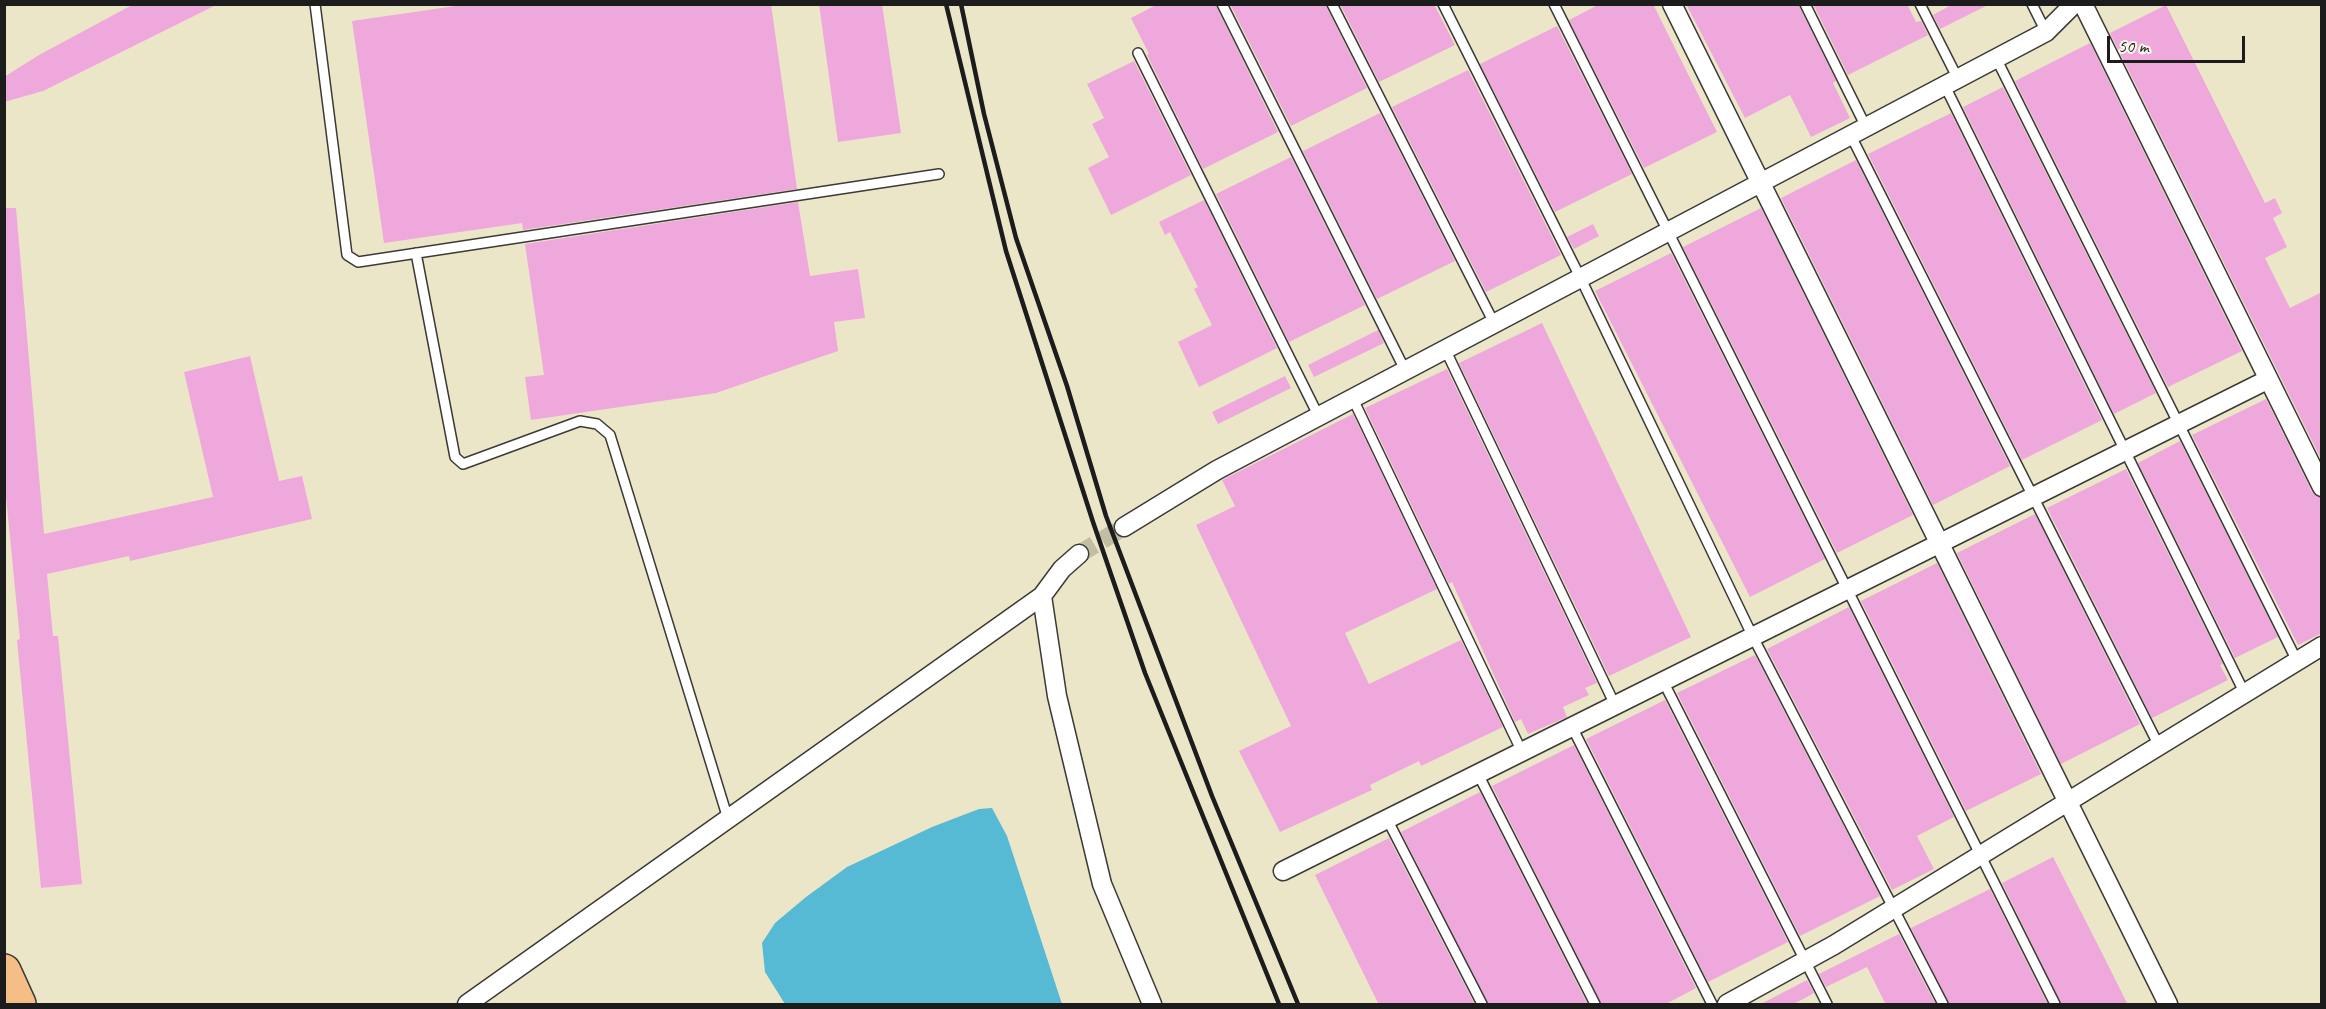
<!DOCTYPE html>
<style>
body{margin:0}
#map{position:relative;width:2326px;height:1009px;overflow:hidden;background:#ece6c9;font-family:Caveat,sans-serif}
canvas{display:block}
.frame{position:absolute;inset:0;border:6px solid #1c1c1c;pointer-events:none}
.scale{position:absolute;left:2107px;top:36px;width:138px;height:27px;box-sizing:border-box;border:3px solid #1c1c1c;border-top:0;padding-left:8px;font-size:18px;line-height:21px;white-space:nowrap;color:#1c1c1c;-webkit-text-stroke:4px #fbf7ec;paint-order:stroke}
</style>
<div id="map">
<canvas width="2326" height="1009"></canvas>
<div class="frame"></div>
<div class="scale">50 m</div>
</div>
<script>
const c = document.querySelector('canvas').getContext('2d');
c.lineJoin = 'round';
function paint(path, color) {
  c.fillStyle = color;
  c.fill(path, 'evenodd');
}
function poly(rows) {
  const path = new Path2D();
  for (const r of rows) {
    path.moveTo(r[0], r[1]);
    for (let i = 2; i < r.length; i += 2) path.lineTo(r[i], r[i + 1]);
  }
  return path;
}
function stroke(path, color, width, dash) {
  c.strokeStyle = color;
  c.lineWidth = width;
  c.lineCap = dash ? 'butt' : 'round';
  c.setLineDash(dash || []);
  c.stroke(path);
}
paint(poly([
 [992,808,1007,836,1062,1004,785,1004,765,972,762,943,775,923,806,897,847,867,932,827,979,809]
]), '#57bad5');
paint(poly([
 [134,4,218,4,43,91,4,102,4,77,39,55],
 [469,4,771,4,797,189,523,230,522,223,384,243,352,21],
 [819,4,882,4,901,133,838,142],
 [1158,4,1215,4,1278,132,1203,169,1147,55,1149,54,1131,18],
 [1230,4,1325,4,1367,88,1291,126],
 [1340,4,1434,4,1455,45,1379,82],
 [1600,4,1653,4,1717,132,1644,168,1569,20],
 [1686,4,1798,4,1836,81,1833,83,1850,118,1811,137,1790,95,1745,118],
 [1813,4,1907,4,1916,22,1921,21,1928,35,1848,75],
 [1953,4,1990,4,1940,29,1933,15],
 [2166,5,2265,203,2275,198,2282,213,2273,218,2287,247,2265,258,2290,308,2322,292,2322,461,2110,33],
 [1557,26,1632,174,1555,212,1480,64],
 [2090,43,2242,351,2168,387,2015,81],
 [1134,61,1191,175,1111,215,1088,168,1109,157,1092,124,1104,118,1087,84],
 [1468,70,1561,255,1486,292,1392,107],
 [2003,87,2156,393,2114,414,1963,107],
 [1380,113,1455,261,1377,299,1303,151],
 [1951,113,2102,420,2022,460,1868,154],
 [1291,157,1365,305,1289,342,1216,194],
 [1856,160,2010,466,1933,505,1781,198],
 [1204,200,1277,348,1199,387,1178,342,1212,325,1194,289,1198,287,1170,232,1165,235,1159,222],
 [798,202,810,276,858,269,865,318,834,322,838,351,716,393,531,420,525,377,544,375,525,244],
 [4,208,16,208,44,534,213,497,184,372,250,356,279,481,302,476,312,519,130,561,129,556,47,574,53,636,58,636,82,884,41,888,17,640,20,639,4,476],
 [1761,208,1913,515,1837,553,1683,247],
 [1593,224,1599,236,1574,249,1567,237],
 [1671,253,1825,559,1750,597,1595,291],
 [1542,323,1691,637,1609,676,1459,363],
 [1378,330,1384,343,1314,377,1308,365],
 [1447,369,1597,683,1585,688,1589,695,1563,707,1567,717,1528,734,1521,719,1515,722,1452,582,1449,584,1365,408],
 [1285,376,1291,388,1218,424,1212,412],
 [2266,399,2312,492,2322,498,2322,633,2298,645,2192,435],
 [1353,414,1437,589,1345,633,1369,684,1461,640,1503,727,1421,766,1419,761,1370,785,1372,790,1280,832,1239,751,1291,726,1196,525,1235,506,1222,480],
 [2180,441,2278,637,2235,658,2138,463],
 [2126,469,2223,664,2220,665,2228,680,2152,718,2047,508],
 [2035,514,2140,724,2061,764,1957,553],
 [1937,563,2041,774,1966,811,1861,601],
 [1849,607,1954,817,1917,836,1934,869,1892,890,1767,649],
 [1755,655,1880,896,1800,936,1677,693],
 [1665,700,1788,942,1708,982,1586,739],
 [1574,745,1696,988,1664,1005,1602,1005,1492,786],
 [1480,792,1588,1005,1489,1005,1401,832],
 [1389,838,1475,1005,1379,1005,1315,875],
 [2053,857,2103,955,2128,1005,2062,1005,2002,883],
 [1990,889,2048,1005,1950,1005,1911,928],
 [1899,934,1936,1005,1886,1005,1867,967,1826,987,1819,974],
 [1807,980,1814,993,1792,1005,1759,1005]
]), '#eea8dc');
stroke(poly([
 [1079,554,1124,527]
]), '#c2bea6', 18, [18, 9]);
const lane = poly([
 [315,4,347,255,358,262,939,174],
 [1222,4,1406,372],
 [1332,4,1495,325],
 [1443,4,1581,279,1753,637,1943,1004],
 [1554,4,2055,1004],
 [1805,4,1866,127],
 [1920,4,1958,79],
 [2032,4,2046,32],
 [1138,53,1319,417],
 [1996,58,2297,661],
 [1945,86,2244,692],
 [1851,136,2159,746],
 [416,253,455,457,463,464,580,421,597,424,610,435,728,819],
 [1446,351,1615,705],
 [1353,399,1522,752],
 [1663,681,1827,1004],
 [1572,727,1712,1004],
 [1478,774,1595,1004],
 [1387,819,1482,1004]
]);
const street = poly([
 [1672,4,2168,1004],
 [2083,4,2322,487],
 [1124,527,1217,470,2046,32,2074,4],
 [1042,596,1062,569,1079,554],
 [1283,871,2267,380],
 [467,1004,1042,596,1057,696,1102,884,1152,1004],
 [1727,1004,1834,945,2322,646]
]);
const highway = poly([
 [4,971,19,1004]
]);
stroke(lane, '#3b3a36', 12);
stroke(street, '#3b3a36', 21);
stroke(highway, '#3b3a36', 36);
stroke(lane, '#fff', 9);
stroke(street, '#fff', 18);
stroke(highway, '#f6be87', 33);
stroke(poly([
 [946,4,1006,251,1093,522,1145,673,1279,1004],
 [961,4,984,114,1016,238,1067,386,1106,516,1212,796,1298,1004]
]), '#1c1c1c', 4.5);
</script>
